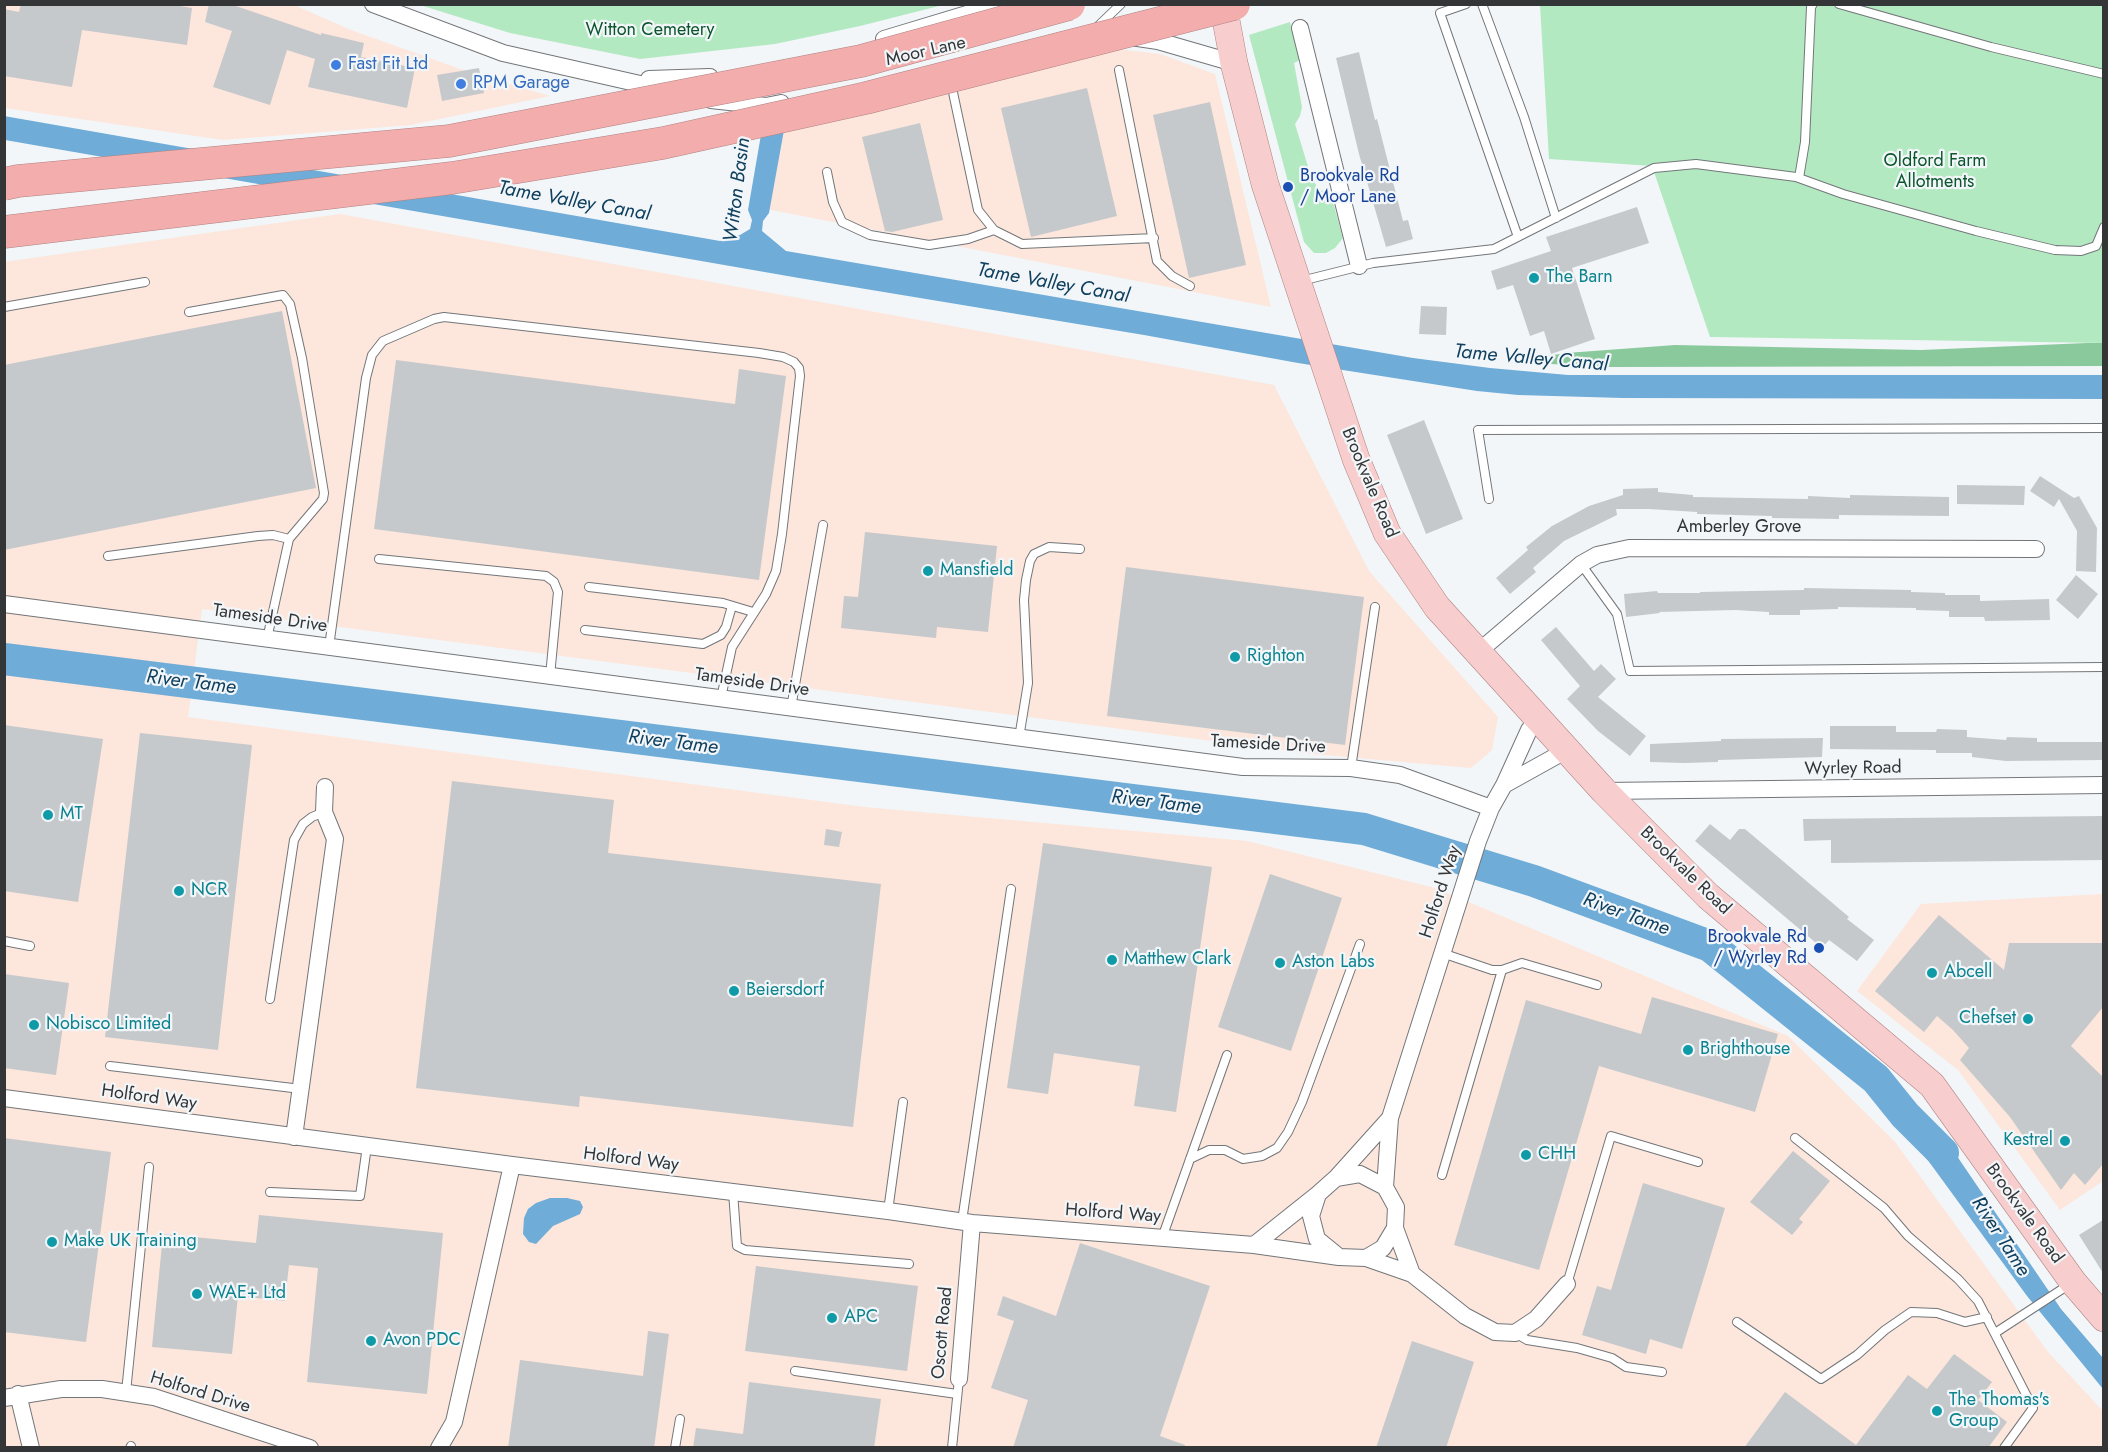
<!DOCTYPE html>
<style>
body{margin:0}
#map{position:relative;width:2108px;height:1452px;overflow:hidden;background:#f2f6f9;font-family:Jost,sans-serif}
canvas{display:block}
.frame{position:absolute;inset:0;border:6px solid #343536;pointer-events:none}
</style>
<div id="map">
<canvas width="2108" height="1452"></canvas>
<div class="frame"></div>
</div>
<script>
const c = document.querySelector('canvas').getContext('2d');
c.lineJoin = 'round';
function paint(path, color) {
  c.fillStyle = color;
  c.fill(path, 'evenodd');
}
function poly(rows) {
  const path = new Path2D();
  for (const r of rows) {
    path.moveTo(r[0], r[1]);
    for (let i = 2; i < r.length; i += 2) path.lineTo(r[i], r[i + 1]);
  }
  return path;
}
function stroke(path, color, width, dash) {
  c.strokeStyle = color;
  c.lineWidth = width;
  c.lineCap = dash ? 'butt' : 'round';
  c.setLineDash(dash || []);
  c.stroke(path);
}
function label(font, color, halo, rows, align = 'center') {
  c.font = font + ' Jost,sans-serif';
  c.lineWidth = 4.5;
  c.setLineDash([]);
  c.textBaseline = 'middle';
  c.strokeStyle = halo;
  c.fillStyle = color;
  for (const [text, x, y, turn = 0] of rows) {
    c.save();
    c.translate(x, y);
    c.rotate((+turn || 0) * Math.PI / 180);
    c.textAlign = isNaN(turn) ? turn : align;
    if (halo) c.strokeText(text, 0, 0);
    c.fillText(text, 0, 0);
    c.restore();
  }
}
paint(poly([
 [5,4,294,5,351,30,463,70,550,96,411,125,223,140,5,108],
 [1117,49,1160,54,1215,74,1271,307,766,209,777,129],
 [340,214,1274,385,1369,571,1498,717,1492,750,1471,768,1312,754,202,609,188,717,864,807,1247,841,1435,888,1788,1036,1895,1142,2048,1352,2103,1411,2103,1447,5,1447,4,262],
 [2103,894,2103,1181,2060,1210,1958,1070,1857,991,1921,904]
]), '#fde6db');
paint(poly([
 [420,5,420,4,943,5,860,26,775,44,640,59,510,33],
 [1540,5,2103,5,2103,343,1710,337,1652,166,1549,159],
 [1290,22,1300,60,1294,63,1302,107,1300,116,1295,124,1310,173,1318,189,1331,195,1343,238,1335,248,1326,253,1314,253,1304,242,1249,35]
]), '#b3e9c1');
paint(poly([
 [2087,343,2103,343,2103,366,1611,367,1551,364,1547,356,1566,353,1675,345,1921,350]
]), '#8ac99c');
paint(poly([
 [4,116,720,241,740,235,750,229,752,220,748,210,762,129,784,130,769,213,763,221,762,231,786,251,1413,358,1490,368,1568,375,2103,375,2103,399,1623,398,1518,395,1477,391,1298,363,1144,335,799,278,5,140],
 [1921,1110,1946,1140,2061,1309,2103,1358,2103,1389,2027,1296,1908,1133],
 [550,1198,567,1198,580,1201,583,1207,580,1214,553,1226,536,1244,529,1242,523,1234,524,1218,528,1209,536,1203]
]), '#6facd8');
stroke(poly([
 [4,659,1364,829,1534,881,1710,946,1876,1079,1905,1115,1943,1153]
]), '#6facd8', 32);
paint(poly([
 [21,4,168,4,192,8,187,45,82,30,72,87,4,76,4,9,19,12],
 [209,4,230,4,321,35,321,33,364,43,361,57,415,68,407,108,308,87,315,59,287,50,270,105,213,87,232,31,205,22],
 [1359,52,1375,120,1377,119,1403,221,1408,220,1413,239,1386,247,1359,154,1336,58],
 [479,68,484,93,442,101,437,75],
 [1087,88,1117,216,1031,237,1001,108],
 [1210,102,1246,265,1189,278,1153,115],
 [920,123,943,220,892,232,885,231,862,137],
 [1637,207,1649,243,1572,268,1595,339,1551,354,1544,331,1530,336,1513,285,1497,290,1491,271,1551,251,1546,237],
 [1421,306,1447,307,1446,335,1419,334],
 [282,311,316,488,4,550,4,365],
 [396,360,735,404,739,369,786,376,759,580,374,529],
 [1424,420,1463,519,1426,534,1387,435],
 [2040,476,2074,498,2079,496,2097,528,2096,572,2076,571,2077,531,2059,499,2054,507,2030,491],
 [1957,485,2025,486,2024,505,1957,504],
 [1658,488,1658,492,1693,495,1693,497,1808,499,1808,496,1850,498,1850,495,1949,497,1949,516,1839,515,1839,519,1772,518,1772,516,1697,514,1697,512,1649,509,1616,509,1617,515,1564,541,1533,568,1536,572,1510,594,1496,578,1528,550,1526,547,1552,526,1589,506,1623,495,1623,489],
 [865,532,997,546,988,632,937,627,936,638,841,628,844,596,858,597],
 [1126,567,1364,597,1345,745,1107,716],
 [2076,575,2098,594,2078,619,2056,600],
 [1804,588,1911,590,1911,592,1945,593,1945,595,1980,595,1980,601,2049,599,2050,620,1985,621,1984,617,1949,617,1949,611,1916,610,1916,608,1838,607,1838,609,1800,610,1800,615,1769,615,1769,612,1735,610,1659,612,1660,613,1626,617,1624,594,1657,591,1658,593,1700,593,1700,592,1804,590],
 [1556,627,1594,671,1601,664,1616,679,1598,697,1646,736,1630,756,1598,731,1567,699,1580,686,1541,640],
 [4,725,103,739,78,902,4,891],
 [1830,726,1896,726,1896,732,1936,732,1937,729,1967,730,1967,737,2006,740,2007,737,2037,738,2037,742,2103,742,2103,760,2006,761,1972,757,1972,753,1936,753,1936,750,1830,749],
 [140,733,252,745,218,1050,105,1037],
 [1823,738,1822,757,1718,760,1718,762,1684,763,1650,762,1650,744,1721,741,1721,739],
 [452,781,614,800,608,853,881,884,853,1127,580,1096,579,1107,416,1088],
 [2103,816,2103,860,1831,863,1831,840,1804,841,1803,819],
 [1710,824,1730,840,1739,829,1745,829,1849,917,1847,919,1874,940,1857,961,1829,940,1822,948,1695,841],
 [826,829,842,832,839,847,824,845],
 [1043,843,1212,867,1176,1112,1134,1106,1140,1066,1054,1053,1048,1094,1007,1088],
 [1270,874,1342,898,1291,1051,1218,1027],
 [1939,915,2004,970,2009,943,2103,943,2103,1007,2071,1046,2103,1077,2103,1164,2085,1185,2074,1173,2061,1190,2010,1117,1960,1060,1969,1048,1953,1030,1937,1016,1924,1032,1875,991],
 [4,974,69,983,56,1075,4,1068],
 [1652,997,1778,1034,1755,1112,1599,1066,1539,1270,1454,1245,1526,1000,1641,1034],
 [4,1138,111,1152,86,1342,4,1332],
 [1793,1151,1830,1181,1799,1219,1803,1222,1792,1235,1750,1202],
 [1643,1183,1725,1208,1682,1349,1650,1339,1646,1354,1582,1335,1597,1286,1611,1290],
 [259,1215,443,1233,427,1394,307,1382,318,1268,289,1265,285,1301,238,1296,232,1354,152,1347,163,1234,256,1243],
 [2103,1220,2103,1273,2079,1235],
 [1080,1243,1210,1286,1160,1436,1185,1445,1185,1448,1013,1448,1028,1400,991,1388,1014,1321,997,1315,1003,1296,1056,1316],
 [756,1266,918,1286,907,1371,745,1351],
 [648,1331,669,1334,654,1448,508,1448,520,1360,643,1376],
 [1412,1341,1474,1362,1446,1448,1376,1448],
 [1954,1354,1992,1382,1978,1400,2007,1422,1988,1448,1744,1448,1785,1392,1856,1445,1908,1375,1927,1389],
 [749,1382,881,1399,874,1448,693,1448,696,1428,743,1434]
]), '#c5c9cc');
const lane = poly([
 [1466,4,1440,13,1518,237],
 [1482,4,1524,117,1556,218],
 [1839,4,1991,47,2104,74],
 [1095,29,1121,4],
 [1119,70,1157,261,1172,276,1190,286],
 [951,83,978,210,994,230,1022,244,1154,238],
 [827,172,833,202,842,222,870,235,929,245,968,239,994,230],
 [1799,178,1805,142,1811,7,1813,4],
 [1301,281,1373,263,1494,249,1654,168,1696,164,1796,177,1843,194,1976,231,2055,250,2081,251,2096,246,2104,227],
 [4,307,145,282],
 [189,312,283,295,290,304,302,358,324,493,323,499,289,539,267,639],
 [1489,499,1478,430,2104,428],
 [108,556,258,536,273,535,289,539],
 [379,559,546,576,554,582,558,592,550,676],
 [1581,564,1617,614,1630,671,2104,667],
 [589,587,723,603,753,612],
 [585,630,703,644,721,635,726,627,732,606],
 [329,647,366,378,372,355,383,341,434,319,444,317,759,353,783,357,794,362,799,368,800,376,782,534,776,571,766,594,732,647,721,698],
 [791,708,823,525],
 [1019,738,1028,683,1024,600,1026,580,1030,561,1034,554,1049,547,1080,549],
 [1351,768,1375,607],
 [4,941,30,946],
 [1442,953,1492,970,1502,970,1522,963,1597,985],
 [270,999,294,840,303,824,312,817,324,812],
 [110,1066,301,1089],
 [1795,1138,1884,1208,1908,1236,1958,1279,1978,1301,2033,1408,2004,1448],
 [1190,1159,1209,1150,1225,1150,1243,1159,1262,1156,1277,1148,1288,1132,1302,1102,1360,944],
 [1442,1175,1502,970],
 [270,1192,360,1196,367,1146],
 [733,1192,737,1246,745,1250,909,1264],
 [888,1211,903,1102],
 [962,1221,1011,889],
 [1162,1238,1227,1055],
 [1567,1284,1611,1136,1698,1162],
 [1737,1322,1821,1379,1857,1355,1885,1330,1911,1312,1937,1313,1965,1322,1987,1317],
 [1515,1333,1527,1340,1577,1348,1612,1358,1626,1367,1662,1372],
 [1995,1333,2070,1284],
 [795,1371,957,1394],
 [126,1392,149,1167],
 [130,1448,131,1446],
 [675,1448,680,1419],
 [952,1448,959,1379]
]);
const street = poly([
 [373,4,503,53,671,91],
 [1300,28,1359,266],
 [1131,37,1158,41,1234,63],
 [884,39,1000,4],
 [649,79,710,77],
 [711,100,766,106,781,103],
 [4,604,1243,767,1351,768,1400,775,1491,808],
 [1477,653,1581,564,1597,555,1629,548,2036,549],
 [1504,785,1567,750],
 [1604,791,2104,785],
 [4,1098,512,1165,888,1211,972,1223,1254,1245],
 [1390,1118,1478,841,1491,808,1504,785,1529,730,1538,719],
 [294,1137,335,839,324,812,325,787],
 [1336,1178,1390,1118,1385,1187],
 [1318,1194,1254,1245,1339,1257,1366,1258,1383,1248,1395,1228,1396,1207,1385,1187,1360,1174,1336,1178,1318,1194,1311,1216,1317,1239,1339,1257],
 [1395,1228,1412,1274],
 [1366,1258,1412,1274,1465,1316,1495,1332,1515,1333,1536,1319,1567,1284],
 [959,1379,972,1223],
 [18,1394,31,1448],
 [4,1398,61,1389,102,1389,154,1397,310,1448],
 [439,1448,454,1422,512,1165]
]);
const primary = poly([
 [1223,4,1234,63,1265,184,1356,459,1387,533,1437,607,1604,791,1708,896,1932,1085,2073,1282,2104,1318]
]);
stroke(lane, '#737679', 10);
stroke(street, '#737679', 18);
stroke(primary, '#b08383', 28);
stroke(lane, '#fff', 8);
stroke(street, '#fff', 16);
stroke(primary, '#f7cecd', 27);
const highwayBridge = poly([
 [4,184,18,181,449,141,861,61,1069,4],
 [4,232,452,178,663,143,866,98,1234,4]
]);
stroke(highwayBridge, '#b08383', 33, []);
stroke(highwayBridge, '#f2adac', 32);
for (const [x, y, r, color] of [
 [336,65,6,"#3f7fe0"],
 [461,84,6,"#3f7fe0"],
 [1288,187,6,"#1a4fb4"],
 [1534,278,6,"#0f9aa8"],
 [928,571,6,"#0f9aa8"],
 [1235,657,6,"#0f9aa8"],
 [48,815,6,"#0f9aa8"],
 [179,891,6,"#0f9aa8"],
 [1819,948,6,"#1a4fb4"],
 [1112,960,6,"#0f9aa8"],
 [1280,963,6,"#0f9aa8"],
 [1932,973,6,"#0f9aa8"],
 [734,991,6,"#0f9aa8"],
 [2028,1019,6,"#0f9aa8"],
 [34,1025,6,"#0f9aa8"],
 [1688,1050,6,"#0f9aa8"],
 [2065,1141,6,"#0f9aa8"],
 [1526,1155,6,"#0f9aa8"],
 [52,1242,6,"#0f9aa8"],
 [197,1294,6,"#0f9aa8"],
 [832,1318,6,"#0f9aa8"],
 [371,1341,6,"#0f9aa8"],
 [1937,1411,6,"#0f9aa8"]
]) {
  const dot = new Path2D();
  dot.arc(x, y, r, 0, 2 * Math.PI);
  c.fillStyle = color;
  c.fill(dot);
  stroke(dot, '#f2f6f9', 2);
}
label('18px', '#0b552c', '#f2f6f9', [
 ["Witton Cemetery",650,31],
 ["Oldford Farm",1935,162],
 ["Allotments",1935,183]
]);
label('18px', '#343536', '#f2f6f9', [
 ["Moor Lane",926,52,-13],
 ["Brookvale Road",1369,483,67],
 ["Amberley Grove",1739,528],
 ["Tameside Drive",270,619,8],
 ["Tameside Drive",752,683,8],
 ["Tameside Drive",1268,745,3],
 ["Wyrley Road",1853,769,-1],
 ["Brookvale Road",1685,871,44],
 ["Holford Way",1441,892,-72],
 ["Holford Way",149,1098,8],
 ["Holford Way",631,1160,7],
 ["Holford Way",1113,1214,4],
 ["Brookvale Road",2024,1214,54],
 ["Oscott Road",943,1333,-85],
 ["Holford Drive",200,1393,17]
]);
label('18px', '#366cbe', '#f2f6f9', [
 ["Fast Fit Ltd",348,65],
 ["RPM Garage",473,84]
], 'left');
label('18px', '#164399', '#f2f6f9', [
 ["Brookvale Rd",1300,177],
 ["/ Moor Lane",1300,198],
 ["Brookvale Rd",1807,938,"right"],
 ["/ Wyrley Rd",1807,959,"right"]
], 'left');
label('18px', '#0d838f', '#f2f6f9', [
 ["The Barn",1546,278],
 ["Mansfield",940,571],
 ["Righton",1247,657],
 ["MT",60,815],
 ["NCR",191,891],
 ["Matthew Clark",1124,960],
 ["Aston Labs",1292,963],
 ["Abcell",1944,973],
 ["Beiersdorf",746,991],
 ["Chefset",2016,1019,"right"],
 ["Nobisco Limited",46,1025],
 ["Brighthouse",1700,1050],
 ["Kestrel",2053,1141,"right"],
 ["CHH",1538,1155],
 ["Make UK Training",64,1242],
 ["WAE+ Ltd",209,1294],
 ["APC",844,1318],
 ["Avon PDC",383,1341],
 ["The Thomas's",1949,1401],
 ["Group",1949,1422]
], 'left');
label('italic 20px', '#10405f', '#f2f6f9', [
 ["Witton Basin",738,190,-83],
 ["Tame Valley Canal",574,202,10],
 ["Tame Valley Canal",1053,284,10],
 ["Tame Valley Canal",1531,359,5],
 ["River Tame",191,683,7],
 ["River Tame",673,743,7],
 ["River Tame",1156,803,7],
 ["River Tame",1626,915,20],
 ["River Tame",2000,1237,57]
]);
</script>
